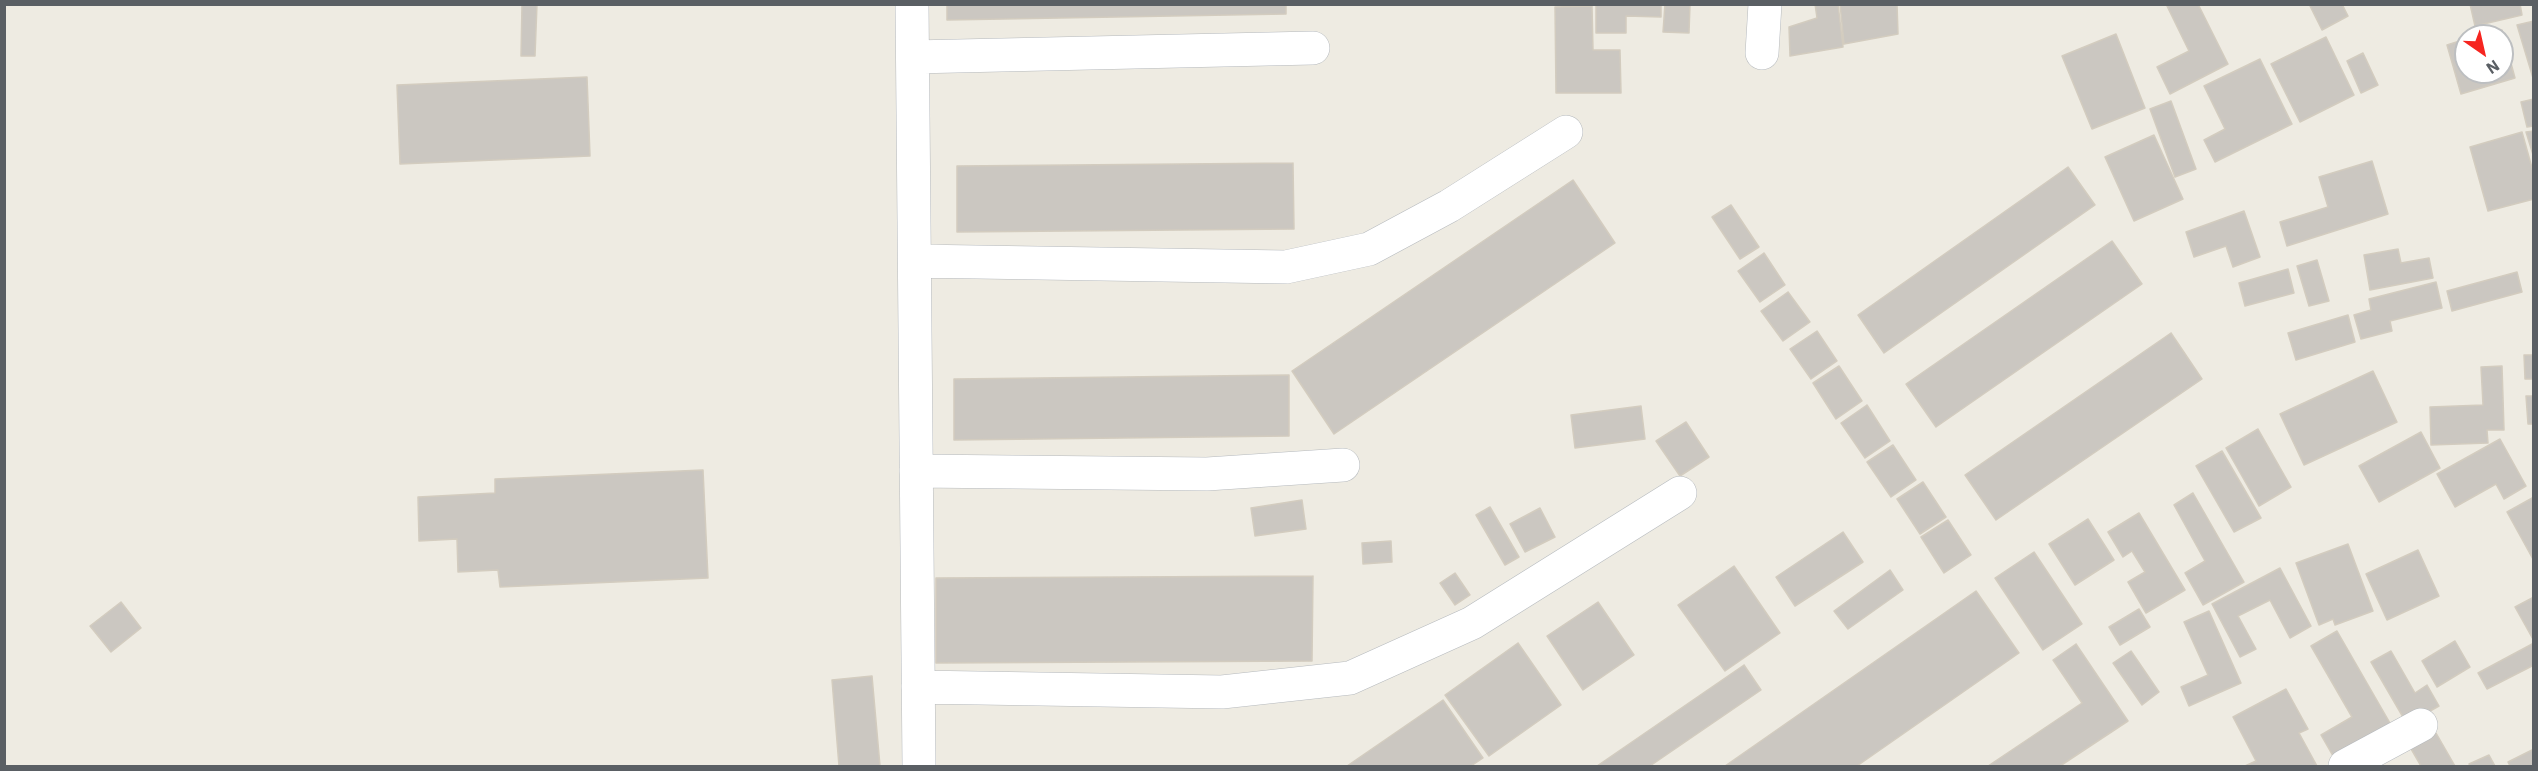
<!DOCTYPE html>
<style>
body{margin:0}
#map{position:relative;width:2538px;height:771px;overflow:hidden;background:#eeebe2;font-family:"IBM Plex Sans",sans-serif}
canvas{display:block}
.frame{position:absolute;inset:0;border:6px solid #5a5f64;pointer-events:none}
.north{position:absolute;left:2454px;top:24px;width:60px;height:60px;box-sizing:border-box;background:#fff;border:2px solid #bdbfc1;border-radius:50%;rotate:146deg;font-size:16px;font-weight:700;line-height:24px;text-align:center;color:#5a5f64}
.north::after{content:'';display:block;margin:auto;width:21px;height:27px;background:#f62520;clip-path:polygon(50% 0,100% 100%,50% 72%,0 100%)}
</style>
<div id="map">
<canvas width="2538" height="771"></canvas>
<div class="frame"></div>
<div class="north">N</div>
</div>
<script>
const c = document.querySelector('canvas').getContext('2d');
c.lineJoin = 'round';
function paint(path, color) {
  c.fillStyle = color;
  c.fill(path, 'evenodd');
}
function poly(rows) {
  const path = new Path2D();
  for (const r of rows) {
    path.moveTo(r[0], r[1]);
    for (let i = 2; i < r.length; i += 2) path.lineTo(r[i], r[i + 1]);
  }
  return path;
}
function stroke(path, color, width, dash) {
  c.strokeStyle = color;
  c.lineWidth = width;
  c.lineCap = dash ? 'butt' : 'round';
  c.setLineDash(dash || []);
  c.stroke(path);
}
const building = poly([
 [522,4,537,4,535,56,521,56,522,4],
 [947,4,1286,4,1286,14,947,20,947,4],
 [1596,4,1661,4,1661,17,1626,16,1626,33,1596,33,1596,4],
 [1665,4,1690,4,1689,33,1663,32,1665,4],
 [1815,4,1838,4,1843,47,1790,56,1789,27,1817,18,1815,4],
 [1840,4,1897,4,1898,34,1844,44,1840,4],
 [2166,4,2198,4,2228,64,2170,94,2157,67,2189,51,2166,4],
 [2309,4,2342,4,2348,16,2322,30,2309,4],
 [2470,4,2520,4,2522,15,2475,26,2470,4],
 [1592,6,1593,50,1620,50,1621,93,1556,93,1555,7,1592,6],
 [2534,21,2534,78,2533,78,2517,25,2534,21],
 [2502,30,2515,78,2461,94,2447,45,2466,39,2466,72,2502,72,2502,36,2479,36,2502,30],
 [2116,34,2145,108,2092,129,2062,56,2116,34],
 [2326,37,2354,95,2300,122,2271,64,2326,37],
 [2363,53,2378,85,2361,93,2347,61,2363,53],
 [2260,59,2292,124,2215,162,2204,140,2225,129,2204,86,2260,59],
 [587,77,590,156,400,164,397,85,587,77],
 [2534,99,2534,126,2527,127,2521,102,2534,99],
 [2171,101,2196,169,2175,177,2150,109,2171,101],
 [2534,131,2534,158,2526,132,2534,131],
 [2522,132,2534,175,2534,199,2488,211,2470,147,2522,132],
 [2154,135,2183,199,2134,221,2105,157,2154,135],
 [2372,161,2388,214,2287,246,2280,222,2328,207,2319,177,2372,161],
 [1293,163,1294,229,957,232,957,166,1293,163],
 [2068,167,2095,205,1884,353,1858,315,2068,167],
 [1573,180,1615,243,1334,434,1292,371,1573,180],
 [1731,205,1759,247,1740,259,1712,217,1731,205],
 [2244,211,2260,257,2233,267,2226,246,2194,257,2186,232,2244,211],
 [2112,241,2142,284,1936,427,1906,384,2112,241],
 [2398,249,2401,263,2429,258,2433,278,2370,290,2364,255,2398,249],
 [1764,253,1785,285,1760,302,1738,271,1764,253],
 [2317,260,2329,301,2309,306,2297,266,2317,260],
 [2288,269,2294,293,2245,306,2239,283,2288,269],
 [2517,272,2522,292,2452,311,2447,291,2517,272],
 [2436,282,2442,308,2390,321,2392,331,2361,339,2354,315,2371,310,2369,299,2436,282],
 [1788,292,1810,322,1783,341,1761,311,1788,292],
 [2348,315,2355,342,2296,360,2288,333,2348,315],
 [1817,331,1837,361,1811,379,1790,349,1817,331],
 [2171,333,2202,379,1996,520,1965,475,2171,333],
 [2524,355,2534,355,2534,379,2525,379,2524,355],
 [1839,366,1862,401,1836,419,1813,383,1839,366],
 [2502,366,2504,430,2487,430,2488,443,2431,445,2430,407,2483,405,2481,367,2502,366],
 [2373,371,2397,422,2304,465,2280,414,2373,371],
 [1289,375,1289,436,954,440,954,379,1289,375],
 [2526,396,2534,396,2534,424,2528,424,2526,396],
 [1867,405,1890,441,1865,458,1841,423,1867,405],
 [1641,406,1645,439,1575,448,1571,415,1641,406],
 [1686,422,1709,457,1680,476,1656,441,1686,422],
 [2258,429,2291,487,2259,506,2226,448,2258,429],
 [2421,432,2440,468,2379,502,2359,466,2421,432],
 [2500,439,2526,486,2504,499,2496,484,2455,507,2437,474,2500,439],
 [1893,445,1916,480,1891,497,1867,462,1893,445],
 [2222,451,2261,518,2234,532,2196,466,2222,451],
 [703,470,708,578,500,587,498,570,458,572,457,539,419,541,418,497,495,493,495,479,703,470],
 [1923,482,1946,517,1920,534,1897,499,1923,482],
 [2193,493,2244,582,2203,605,2185,573,2205,561,2174,505,2193,493],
 [2534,497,2534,561,2507,512,2534,497],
 [1302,500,1306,529,1255,536,1251,508,1302,500],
 [1490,507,1519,557,1505,565,1476,515,1490,507],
 [1540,508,1555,537,1525,552,1510,524,1540,508],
 [2139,513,2185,590,2146,613,2128,582,2145,572,2132,551,2123,557,2108,532,2139,513],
 [2088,519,2114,560,2075,585,2049,544,2088,519],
 [1948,520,1971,555,1944,573,1921,537,1948,520],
 [1843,532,1863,562,1795,606,1776,577,1843,532],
 [1391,541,1392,562,1363,564,1362,543,1391,541],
 [2348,544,2373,611,2335,625,2333,619,2319,625,2296,563,2348,544],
 [2418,550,2439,596,2387,620,2366,574,2418,550],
 [2034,552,2082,624,2043,650,1995,578,2034,552],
 [1734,566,1780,633,1725,671,1678,605,1734,566],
 [2280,568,2311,626,2290,638,2270,600,2238,616,2256,649,2240,657,2212,604,2280,568],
 [1890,570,1903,590,1848,629,1834,611,1890,570],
 [1455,573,1470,595,1455,605,1440,583,1455,573],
 [1313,576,1312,661,936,663,936,578,1313,576],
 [1976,591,2019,653,1857,766,1725,766,1976,591],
 [2534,597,2534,641,2515,607,2534,597],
 [121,602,141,628,111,652,90,626,121,602],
 [1598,602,1634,655,1583,690,1547,636,1598,602],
 [2139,609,2150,627,2120,645,2109,627,2139,609],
 [2209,611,2241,683,2189,706,2181,687,2208,675,2184,622,2209,611],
 [2337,631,2394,730,2337,763,2321,735,2352,717,2311,646,2337,631],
 [2455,641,2470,667,2437,687,2422,661,2455,641],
 [1518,643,1561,705,1489,756,1445,695,1518,643],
 [2534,643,2534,665,2487,689,2478,673,2534,643],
 [2076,644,2128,721,2060,766,1988,766,2082,703,2053,660,2076,644],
 [2131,651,2159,692,2142,705,2113,663,2131,651],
 [2391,651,2415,693,2427,685,2439,706,2407,724,2371,662,2391,651],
 [1744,665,1761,690,1650,766,1597,766,1744,665],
 [872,676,880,766,839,766,832,680,872,676],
 [2286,689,2308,729,2299,733,2317,766,2245,766,2256,761,2233,717,2286,689],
 [1443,700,1483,758,1471,766,1347,766,1443,700],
 [2436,733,2455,766,2421,766,2410,747,2436,733],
 [2534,749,2534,766,2510,766,2508,762,2534,749],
 [2489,755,2495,766,2470,766,2469,764,2489,755]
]);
paint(building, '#cbc7c1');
stroke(building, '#d3ccbf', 1.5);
const minor = poly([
 [912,4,919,766],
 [1762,53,1765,4],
 [913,57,1313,48],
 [915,261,1286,267,1369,249,1449,206,1566,132],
 [916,471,1207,474,1343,465],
 [918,687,1222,692,1350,678,1472,623,1680,493],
 [2345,766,2421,725]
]);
stroke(minor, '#b5b9bd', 34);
stroke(minor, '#fff', 33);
</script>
